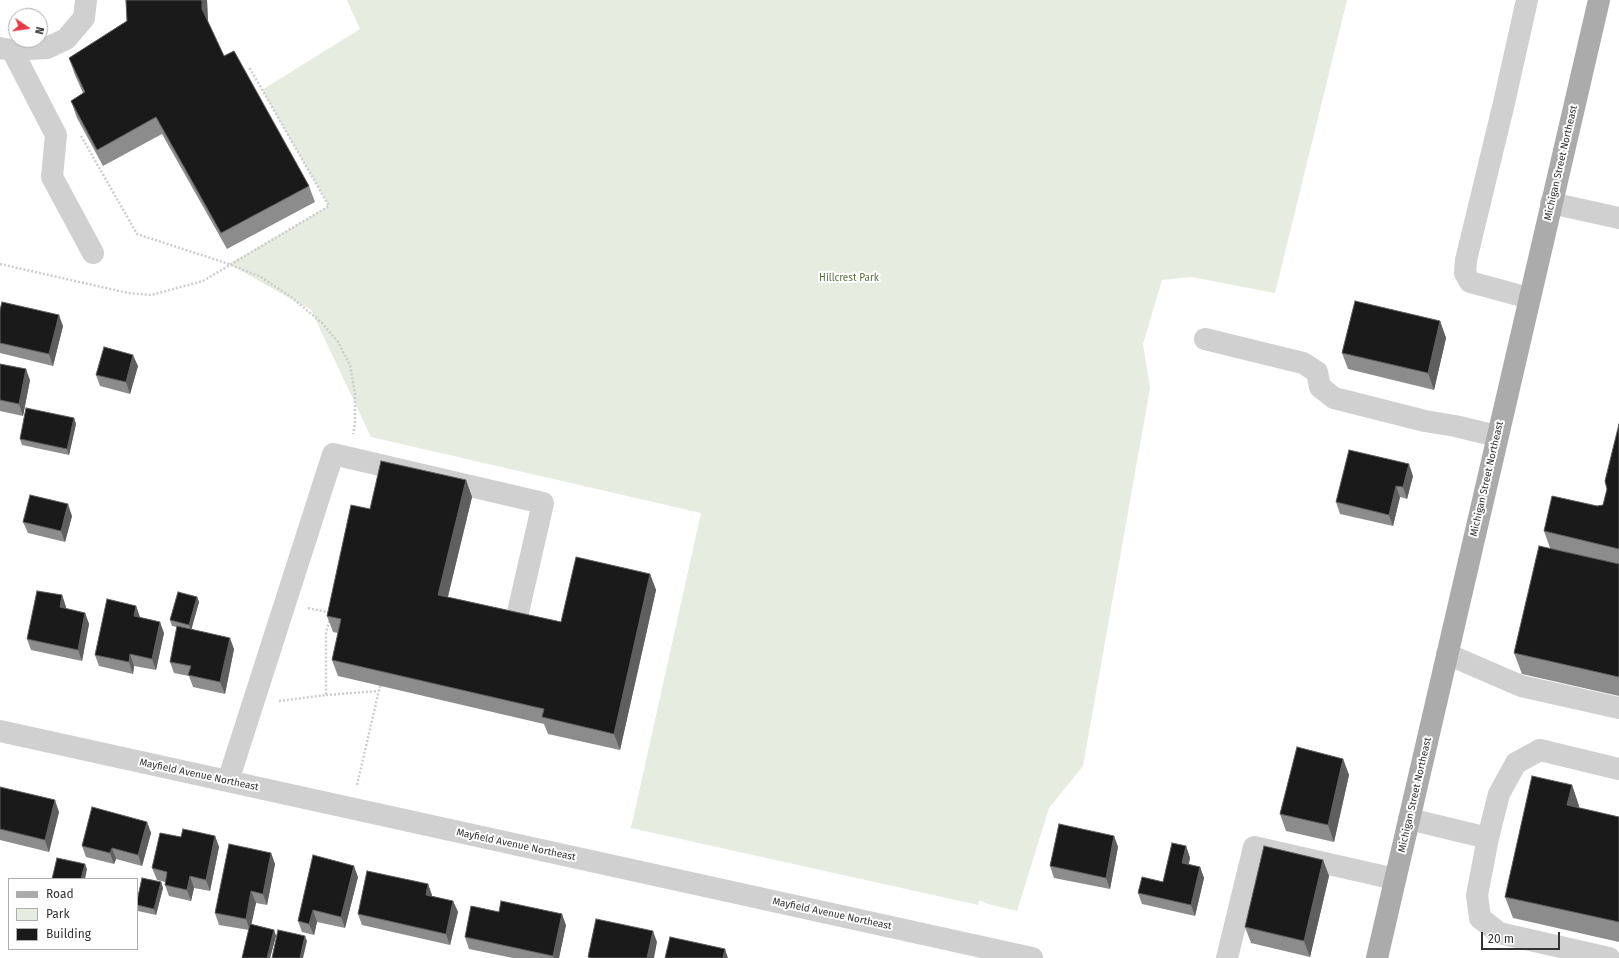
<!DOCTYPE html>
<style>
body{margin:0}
#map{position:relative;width:1619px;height:958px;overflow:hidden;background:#fff;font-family:"Fira Sans",sans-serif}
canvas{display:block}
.legend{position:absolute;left:8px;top:878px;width:130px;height:72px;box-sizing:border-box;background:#fff;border:1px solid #adadad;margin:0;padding:5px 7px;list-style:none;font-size:12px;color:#333}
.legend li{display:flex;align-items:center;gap:8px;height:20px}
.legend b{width:20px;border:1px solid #adadad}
.north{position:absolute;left:8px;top:8px;width:40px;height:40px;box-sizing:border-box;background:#fff;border:1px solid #adadad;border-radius:50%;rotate:103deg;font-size:11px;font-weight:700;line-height:16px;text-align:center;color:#333}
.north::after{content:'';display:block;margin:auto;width:14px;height:18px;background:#e63946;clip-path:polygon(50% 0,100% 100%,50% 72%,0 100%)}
.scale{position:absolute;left:1481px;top:932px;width:79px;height:18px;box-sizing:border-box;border:2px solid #333;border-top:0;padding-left:5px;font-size:12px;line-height:14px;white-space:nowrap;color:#333;-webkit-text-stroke:3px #fff;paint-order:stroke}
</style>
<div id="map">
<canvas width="1619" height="958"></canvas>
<ul class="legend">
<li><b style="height:5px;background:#ababab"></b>Road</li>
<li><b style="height:11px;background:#e6ecdf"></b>Park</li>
<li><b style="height:11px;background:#1a1a1a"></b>Building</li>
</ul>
<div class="north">N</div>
<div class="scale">20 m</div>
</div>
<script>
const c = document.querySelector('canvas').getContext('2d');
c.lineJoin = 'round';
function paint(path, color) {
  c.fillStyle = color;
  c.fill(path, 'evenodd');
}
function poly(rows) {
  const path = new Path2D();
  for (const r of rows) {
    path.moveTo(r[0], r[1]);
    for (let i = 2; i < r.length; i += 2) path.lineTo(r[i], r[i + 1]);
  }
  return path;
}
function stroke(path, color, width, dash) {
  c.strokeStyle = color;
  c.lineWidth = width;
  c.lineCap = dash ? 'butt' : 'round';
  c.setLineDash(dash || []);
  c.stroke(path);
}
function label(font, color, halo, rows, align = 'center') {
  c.font = font + ' "Fira Sans",sans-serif';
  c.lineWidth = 4;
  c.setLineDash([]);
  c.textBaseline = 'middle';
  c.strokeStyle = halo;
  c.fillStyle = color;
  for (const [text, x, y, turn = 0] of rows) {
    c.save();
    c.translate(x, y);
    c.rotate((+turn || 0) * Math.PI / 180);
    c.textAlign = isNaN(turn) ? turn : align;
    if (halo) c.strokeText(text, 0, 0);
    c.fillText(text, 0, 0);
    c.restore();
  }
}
paint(poly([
 [347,0,1347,0,1275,293,1191,277,1162,280,1143,344,1150,388,1083,766,1049,808,1017,911,988,904,979,900,978,905,631,828,701,513,371,437,311,310,229,264,329,206,262,90,360,29]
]), '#e6ecdf');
stroke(poly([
 [81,136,137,234,229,264,261,277,291,297,322,323,338,342,350,365,355,394,355,424,353,434],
 [0,264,128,293,151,295,203,281,329,206,249,67],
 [308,608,331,613],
 [326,695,378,691],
 [279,701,326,695,326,633,330,618],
 [357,785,380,686]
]), '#cdcdcd', 2.5, [2, 2]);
stroke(poly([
 [1527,0,1504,103,1466,260,1465,273,1470,282,1529,298],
 [0,48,12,50,47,48,66,39,84,18,86,0],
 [12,50,56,135,52,177,93,253],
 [1551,203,1619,218],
 [1205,339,1303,363,1317,372,1320,387,1334,398,1425,421,1455,426,1497,436],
 [1447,654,1521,686,1619,708],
 [0,731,1032,958],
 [228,781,333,454,543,503,516,621],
 [1409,819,1488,838],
 [1227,958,1254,847,1395,879],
 [1609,958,1499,933,1480,918,1477,895,1488,838,1499,794,1516,763,1540,750,1619,769]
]), '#d0d0d0', 22);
stroke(poly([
 [1377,958,1599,0]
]), '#ababab', 22);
paint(poly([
 [126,0,207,0,208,21,224,56,309,186,315,202,227,249,162,134,103,166,77,118,71,101,83,93,75,75,69,58,127,21],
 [0,310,63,326,53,366,0,353],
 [1440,321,1446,338,1434,390,1348,369,1342,353],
 [0,364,30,380,23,416,0,411],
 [138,366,130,394,100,386,96,375],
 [74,418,76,424,69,455,22,445,20,439],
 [1619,424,1619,696,1522,674,1514,653,1550,548,1544,531,1597,506,1603,505,1607,489],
 [1413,476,1407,499,1400,497,1393,526,1340,514,1336,502],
 [466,480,472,497,448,597,561,622,650,574,656,590,620,750,548,734,544,724,338,676,332,660,338,633,333,632,327,616,370,509],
 [72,516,65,542,28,533,23,522],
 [62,595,66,607,66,609,85,613,89,624,82,661,31,650,27,639],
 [197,597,199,602,191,629,234,649,225,694,193,687,189,676,174,673,170,662,177,627,172,626,170,620],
 [136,606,140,618,164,633,156,670,134,666,133,674,99,666,95,655],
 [1343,759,1349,775,1334,842,1286,831,1280,814],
 [1572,785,1579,806,1579,808,1619,817,1619,942,1513,918,1505,897],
 [0,787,59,812,49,852,0,840],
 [147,822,151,833,142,866,116,859,114,864,86,857,82,846],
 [215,836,219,847,210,891,194,888,191,901,169,896,165,885,165,882,157,880,152,868,181,837],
 [1114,836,1118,847,1110,889,1054,878,1050,866],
 [1186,846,1190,858,1189,864,1200,867,1204,878,1195,916,1142,904,1138,893,1163,882],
 [271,853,275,864,267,905,256,903,251,924,274,930,276,936,270,958,242,958,249,930,219,925,215,913],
 [1323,860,1329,876,1310,957,1251,943,1245,927],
 [358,877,345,928,317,922,314,935,302,932,298,921],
 [161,882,163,888,156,915,138,911,137,908,137,901],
 [428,884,432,896,453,901,458,912,450,945,362,925,358,914],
 [499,912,566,925,559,958,513,958,469,949,465,937]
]), '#8c8c8c');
paint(poly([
 [202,0,207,0,208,25,202,9],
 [59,315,63,326,53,366,49,354],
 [1440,321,1446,338,1434,390,1428,373],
 [133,355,138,366,130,394,126,382],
 [26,369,30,380,23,416,19,404],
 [74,418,76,424,69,455,67,449],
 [1409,464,1413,476,1407,499,1403,487],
 [466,480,472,497,444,612,438,595],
 [1396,486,1400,497,1393,526,1389,515],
 [68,504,72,516,65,542,61,531],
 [650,574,656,590,620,750,614,734],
 [62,595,66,607,64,619,60,607],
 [197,597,199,602,191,631,189,625],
 [136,606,140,617,138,628,134,616],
 [85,613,89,624,82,661,78,650],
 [160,622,164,633,156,670,152,659],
 [230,638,234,649,225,694,220,682],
 [130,654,134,666,133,674,129,662],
 [1343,759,1349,775,1334,842,1328,825],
 [1572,785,1579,806,1575,826,1567,805],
 [55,800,59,812,49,852,45,840],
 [147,822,151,833,142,866,138,855],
 [215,836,219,847,210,891,206,880],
 [1114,836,1118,847,1110,889,1106,878],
 [1186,846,1190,858,1186,874,1182,863],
 [112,848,116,859,114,864,110,853],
 [271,853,275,864,267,905,263,894],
 [1323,860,1329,876,1310,957,1304,941],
 [85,864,87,869,85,879,81,879],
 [354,866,358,877,345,928,341,917],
 [1200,867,1204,878,1195,916,1191,905],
 [190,876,194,888,191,901,187,890],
 [161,882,163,888,156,915,154,909],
 [428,884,432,895,430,906,426,895],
 [251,891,256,903,250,931,246,919],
 [453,901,458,912,450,945,446,934],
 [313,910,317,922,314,935,309,924],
 [562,914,566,925,559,958,554,958,553,956],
 [274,930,276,936,270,958,267,958],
 [653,931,657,942,654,958,647,958],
 [305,936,307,941,303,958,300,958],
 [725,949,728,958,723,958]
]), '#5f5f5f');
const building = poly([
 [126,0,202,0,202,9,224,56,234,51,309,186,221,233,156,117,97,150,71,101,85,92,69,58,127,21,126,0],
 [1355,301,1440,321,1428,373,1342,353,1355,301],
 [2,302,59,315,49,354,0,343,0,310,2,302],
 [104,347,133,355,126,382,96,375,104,347],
 [0,364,26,369,19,404,0,400,0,364],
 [26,408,74,418,67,449,20,439,26,408],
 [1619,424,1619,549,1544,531,1552,496,1597,506,1603,505,1607,489,1605,481,1619,424],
 [1349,450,1409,464,1403,487,1396,486,1389,515,1336,502,1349,450],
 [381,461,466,480,438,595,561,622,576,557,650,574,614,734,542,717,544,709,332,660,341,619,327,616,351,505,370,509,381,461],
 [30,495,68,504,61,531,23,522,30,495],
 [1539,546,1619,564,1619,677,1514,653,1539,546],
 [37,591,62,595,60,607,85,613,78,650,27,639,37,591],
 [178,592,197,597,189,625,170,620,178,592],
 [107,599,136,606,134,616,160,622,152,659,130,654,129,662,95,655,107,599],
 [177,626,230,638,220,682,188,675,191,666,170,662,177,626],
 [1297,747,1343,759,1328,825,1280,814,1297,747],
 [1532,776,1572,785,1567,805,1619,817,1619,922,1505,897,1532,776],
 [0,787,55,800,45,840,0,829,0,787],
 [92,807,147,822,138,855,112,848,110,853,82,846,92,807],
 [1059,824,1114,836,1106,878,1050,866,1059,824],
 [183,829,215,836,206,880,190,876,187,890,165,885,167,872,152,868,160,833,181,837,183,829],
 [1172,843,1186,846,1182,863,1200,867,1191,905,1138,893,1142,877,1163,882,1172,843],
 [229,844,271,853,263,894,251,891,246,919,215,913,229,844],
 [1264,846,1323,860,1304,941,1245,927,1264,846],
 [313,855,354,866,341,917,313,910,309,924,298,921,313,855],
 [57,858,85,864,81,879,52,879,57,858],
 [367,871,428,884,426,895,453,901,446,934,358,914,367,871],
 [142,878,161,882,154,909,137,905,137,901,142,878],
 [501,901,562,914,553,956,465,937,471,906,499,912,501,901],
 [596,919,653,931,647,958,591,958,588,957,596,919],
 [250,924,274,930,267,958,242,958,250,924],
 [278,930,305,936,300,958,272,958,278,930],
 [670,937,725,949,723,958,665,958,670,937]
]);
paint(building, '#1a1a1a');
stroke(building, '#5f5f5f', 1);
label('10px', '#333', '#fff', [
 ["Michigan Street Northeast",1561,163,-77],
 ["Michigan Street Northeast",1487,479,-77],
 ["Mayfield Avenue Northeast",199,775,12],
 ["Michigan Street Northeast",1415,795,-77],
 ["Mayfield Avenue Northeast",516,845,12],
 ["Mayfield Avenue Northeast",832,914,12]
]);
label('10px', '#56703f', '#fff', [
 ["Hillcrest Park",849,278]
]);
</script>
